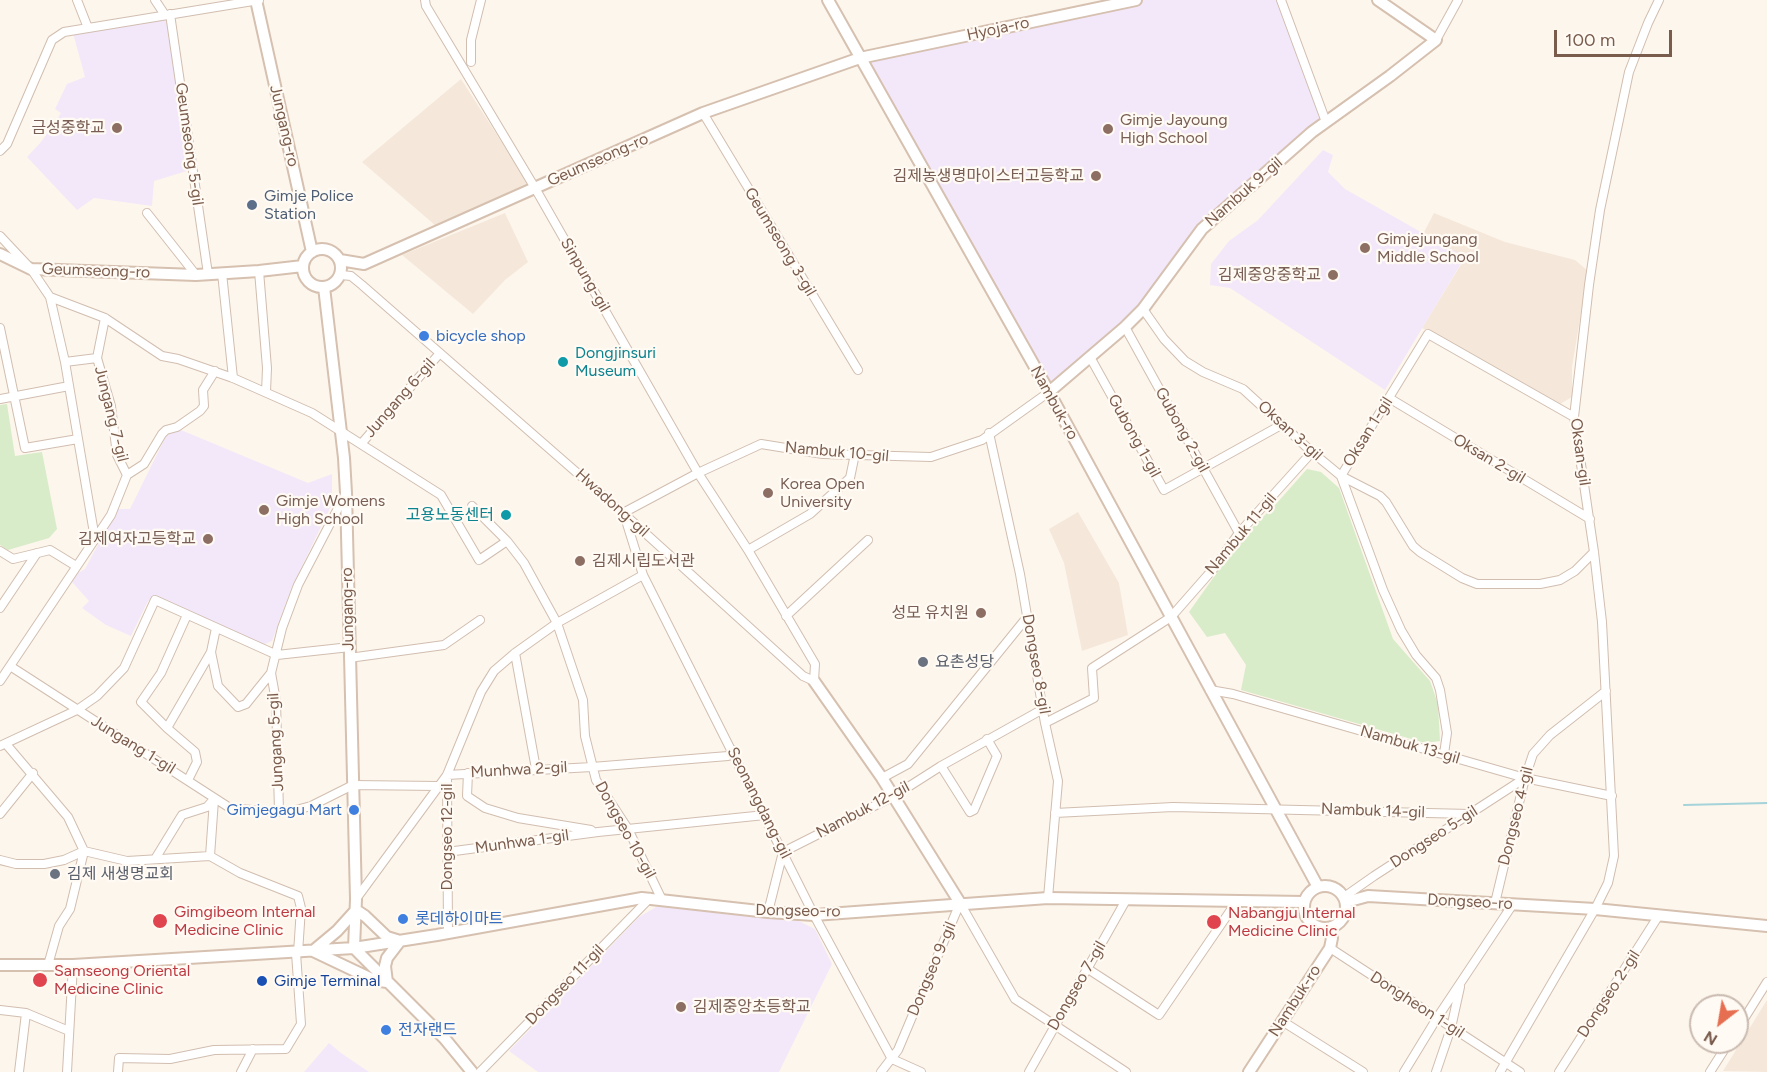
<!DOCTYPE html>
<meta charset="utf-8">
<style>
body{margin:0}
#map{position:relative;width:1767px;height:1072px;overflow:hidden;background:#fdf6ec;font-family:Figtree,sans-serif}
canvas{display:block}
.north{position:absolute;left:1689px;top:994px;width:60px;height:60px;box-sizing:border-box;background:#fffaf3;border:2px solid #cabbb1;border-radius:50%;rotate:211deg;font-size:16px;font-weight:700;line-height:24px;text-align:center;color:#7a5c4d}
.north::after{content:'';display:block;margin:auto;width:21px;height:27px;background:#e76f51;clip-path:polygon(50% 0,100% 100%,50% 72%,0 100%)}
.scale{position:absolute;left:1554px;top:30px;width:118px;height:27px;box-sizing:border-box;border:3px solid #7a5c4d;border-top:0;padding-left:8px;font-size:18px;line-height:21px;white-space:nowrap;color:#7a5c4d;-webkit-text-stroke:4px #fffaf3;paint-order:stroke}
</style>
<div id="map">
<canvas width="1767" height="1072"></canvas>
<div class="north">N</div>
<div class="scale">100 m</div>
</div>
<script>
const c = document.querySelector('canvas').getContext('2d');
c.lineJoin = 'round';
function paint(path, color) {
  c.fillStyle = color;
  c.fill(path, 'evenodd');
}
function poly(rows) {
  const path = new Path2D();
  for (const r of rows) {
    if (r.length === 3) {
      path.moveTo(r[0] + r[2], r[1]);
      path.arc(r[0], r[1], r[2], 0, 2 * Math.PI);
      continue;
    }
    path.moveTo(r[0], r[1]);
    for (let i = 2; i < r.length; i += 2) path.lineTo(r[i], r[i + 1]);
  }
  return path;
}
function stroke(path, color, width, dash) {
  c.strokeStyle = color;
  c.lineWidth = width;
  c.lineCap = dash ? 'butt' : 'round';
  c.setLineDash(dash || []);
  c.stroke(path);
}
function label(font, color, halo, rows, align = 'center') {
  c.font = font + ' Figtree,"Noto Sans KR",sans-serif';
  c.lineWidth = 4.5;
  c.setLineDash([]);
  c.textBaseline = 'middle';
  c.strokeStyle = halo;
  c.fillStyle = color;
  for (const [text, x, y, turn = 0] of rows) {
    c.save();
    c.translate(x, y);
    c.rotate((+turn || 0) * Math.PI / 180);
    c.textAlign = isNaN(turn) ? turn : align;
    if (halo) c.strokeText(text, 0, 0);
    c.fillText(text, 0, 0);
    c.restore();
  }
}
paint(poly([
 [461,79,528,183,436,226,362,162],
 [505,213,528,262,505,280,473,314,402,255],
 [1434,213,1505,242,1575,260,1588,271,1572,367,1572,397,1560,404,1422,328,1465,258,1423,234],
 [1078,512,1119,583,1128,635,1082,651,1064,563,1049,529],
 [1767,1000,1767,1072,1723,1071]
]), '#f5e8da');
paint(poly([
 [1136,0,1281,0,1326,122,1202,229,1143,309,1049,392,861,58],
 [168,18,190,170,154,181,152,206,94,198,77,210,27,157,41,142,61,113,55,109,67,84,85,77,73,33],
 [1323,150,1333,155,1328,172,1345,189,1465,257,1385,390,1230,288,1210,285,1211,264,1229,241,1258,220],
 [181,430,308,483,332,474,332,504,291,589,272,641,263,645,156,597,148,601,131,636,106,625,82,608,89,601,72,582,78,573,85,569,117,509,130,509,167,434],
 [658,906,799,921,815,929,832,964,779,1072,538,1072,509,1051,639,917],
 [329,1043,341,1053,369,1072,304,1072]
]), '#f3e8fa');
paint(poly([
 [7,404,15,456,42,452,57,529,49,538,8,550,0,545,0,405],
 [1307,469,1321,472,1339,488,1393,639,1430,681,1438,704,1440,741,1425,743,1241,690,1246,665,1225,633,1207,637,1189,612,1240,540,1276,504]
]), '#d8ecc9');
stroke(poly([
 [1684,805,1767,803]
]), '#a5d3da', 2);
const street = poly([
 [77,0,88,28],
 [155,0,165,15],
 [1281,0,1326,122],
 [170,14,208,274],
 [1436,40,1458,0],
 [471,62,471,40,481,0],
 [703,113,858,370],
 [0,151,7,144,52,40,64,32,259,0],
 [147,213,196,275],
 [0,236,31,269,50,297,65,362,95,539,0,681],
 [259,271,267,368,266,392],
 [222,273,233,378],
 [341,275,351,276,362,285,623,513,803,676,814,681,815,664,748,550,698,473,535,188,426,6,425,0],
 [50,297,105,318,162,356,178,359,233,378,312,413,441,495,479,560,507,541],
 [1143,309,1164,339,1185,361,1203,372,1243,389,1312,452,1341,476,1380,496,1386,502,1413,546,1420,552,1462,578,1477,584,1540,584,1560,580,1575,571,1594,552],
 [105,318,97,358,111,406,117,455,127,475],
 [1125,327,1239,533],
 [0,328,25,448,78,439],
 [1090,357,1164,490,1283,424],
 [65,362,97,358],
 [1389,398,1590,519],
 [0,399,69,386],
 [989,433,1020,574,1045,723,1058,781,1048,898],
 [361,444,440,353],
 [127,475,144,464,162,434,166,430,177,427,200,411,204,406,203,390,215,371],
 [472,506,507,541,524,563,557,623,583,700,585,736,596,780,628,829,662,900],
 [623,513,698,473,761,444,823,454,931,457,982,440,1049,392],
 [624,514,643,575,814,915,892,1059,921,1072],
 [95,539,111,515,127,475],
 [748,550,810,514,850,478,855,454],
 [0,551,13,559,50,550,76,566],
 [0,608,37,553],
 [187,615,161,673,141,702,167,728,195,752,197,762,188,780],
 [786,616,868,540],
 [216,628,211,652,218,686,238,707,246,704,271,673],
 [515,653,536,769],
 [349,658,444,645,480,620],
 [10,666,230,808,274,812,292,811,311,806,353,785,438,786],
 [1210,690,1233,694,1525,778,1612,796],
 [1045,723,1094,698,1092,668,1171,617,1214,568,1239,533,1312,452],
 [167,728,211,652],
 [6,744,68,817,84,851,70,909,59,926,48,965],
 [0,746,77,710,97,696,124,668,155,600,277,655,350,647],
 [1444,754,1447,733,1440,690,1436,678,1416,655,1401,630,1383,590,1341,476,1428,334,1574,417],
 [941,766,970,812,974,810,997,756,987,739],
 [468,773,467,796,485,808,518,818,591,830],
 [447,775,592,767,728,756,733,750],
 [882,778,908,764,1028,616],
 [279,811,276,701,271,673,282,628,298,585,346,493],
 [1055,813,1173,807,1470,814],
 [0,814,33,773],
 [447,852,598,832,765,815],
 [210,856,214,800],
 [155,859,182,815,207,807,214,799],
 [0,860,16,864,44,864,64,860,84,851,127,861,210,856,240,873,298,896,301,908,298,953],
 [1344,897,1374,876,1525,778],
 [356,899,447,775],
 [960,903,1015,999,1126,1072],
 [1495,903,1525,778,1533,754,1550,735,1606,691],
 [768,912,783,852,894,796,941,766,1043,709],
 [448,933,447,775,481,692,494,671,515,653,557,623,643,575],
 [1330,948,1520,1072],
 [1088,969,1159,1015,1237,901],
 [0,1010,26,1013,69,1031],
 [1282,1021,1363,1072],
 [1737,1030,1767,982],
 [19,1072,26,1013],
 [67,1072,73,965],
 [118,1072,119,1058,170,1059,214,1050,286,1049,301,1024,296,953],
 [241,1072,253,1049],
 [480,1072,650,898],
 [881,1072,898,1050,960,903],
 [1029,1072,1126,900],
 [1404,1072,1437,1018,1513,904],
 [1436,1072,1451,1028,1460,987],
 [1500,1072,1595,909,1608,883,1614,856,1602,622,1594,552,1574,417,1589,285,1600,210,1629,72,1648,23,1659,0],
 [1559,1072,1659,915],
 [1710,1072,1729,1042]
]);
const secondary = poly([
 [256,0,312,252],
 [828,0,1049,392,1318,887],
 [322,268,19],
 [0,254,31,269,196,275,259,271,303,266],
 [340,260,364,264,703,113,860,58,1136,0],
 [324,287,344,458,346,493,356,899,354,948,445,1039,472,1072],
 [1049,392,1125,327,1143,309,1202,229,1312,132,1390,76,1436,40,1378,0],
 [814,681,882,778,960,903],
 [1325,907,21],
 [1346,902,1368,896,1595,909,1767,926],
 [356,910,365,916,387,937,400,941,387,958,385,966,387,982,374,980,313,951,337,931,356,910],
 [0,965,73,965,354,948,437,935,642,898,768,912,814,915,1048,898,1304,902],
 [1249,1072,1330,948,1332,938,1328,928]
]);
stroke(street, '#d1beb0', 10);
stroke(secondary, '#d6c0b0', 14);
stroke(street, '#fff', 8);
stroke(secondary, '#fff', 10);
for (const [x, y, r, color] of [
 [117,128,6,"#8d6e63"],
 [1108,129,6,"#8d6e63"],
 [1096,176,6,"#8d6e63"],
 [252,205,6,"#5c6f8a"],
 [1365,248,6,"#8d6e63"],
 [1333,275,6,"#8d6e63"],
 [424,336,6,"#3f7fe0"],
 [563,362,6,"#0f9aa8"],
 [768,493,6,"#8d6e63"],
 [264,510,6,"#8d6e63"],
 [506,515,6,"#0f9aa8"],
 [208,539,6,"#8d6e63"],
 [580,561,6,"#8d6e63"],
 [981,613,6,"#8d6e63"],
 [923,662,6,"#6b7280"],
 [354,810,6,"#3f7fe0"],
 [55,874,6,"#6b7280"],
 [403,919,6,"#3f7fe0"],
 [160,921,8,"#e0444e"],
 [1214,922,8,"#e0444e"],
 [40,980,8,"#e0444e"],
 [262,981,6,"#1a4fb4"],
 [681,1007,6,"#8d6e63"],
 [386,1030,6,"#3f7fe0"]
]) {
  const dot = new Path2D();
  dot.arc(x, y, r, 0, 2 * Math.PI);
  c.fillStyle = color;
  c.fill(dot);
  stroke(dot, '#fffaf3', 2);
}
label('16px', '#7a5c4d', '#fffaf3', [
 ["Hyoja-ro",998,29,-12],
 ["Jungang-ro",284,126,77],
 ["Geumseong 5-gil",189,144,82],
 ["Geumseong-ro",598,160,-24],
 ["Nambuk 9-gil",1244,192,-41],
 ["Geumseong 3-gil",780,242,59],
 ["Geumseong-ro",96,271,2],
 ["Sinpung-gil",585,275,60],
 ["Jungang 6-gil",400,398,-49],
 ["Nambuk-ro",1054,403,61],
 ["Jungang 7-gil",111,414,76],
 ["Gubong 2-gil",1182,430,61],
 ["Oksan 3-gil",1290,431,42],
 ["Oksan 1-gil",1368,432,-58],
 ["Gubong 1-gil",1134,436,61],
 ["Nambuk 10-gil",837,452,5],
 ["Oksan-gil",1580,452,82],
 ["Oksan 2-gil",1489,459,31],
 ["Hwadong-gil",612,503,42],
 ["Nambuk 11-gil",1241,534,-50],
 ["Jungang-ro",348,609,-91],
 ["Dongseo 8-gil",1036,664,80],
 ["Jungang 5-gil",276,742,-93],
 ["Jungang 1-gil",133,745,32],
 ["Nambuk 13-gil",1410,745,16],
 ["Munhwa 2-gil",519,770,-3],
 ["Seonangdang-gil",759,803,63],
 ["Nambuk 12-gil",863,810,-28],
 ["Nambuk 14-gil",1373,811,2],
 ["Dongseo 4-gil",1516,816,-76],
 ["Dongseo 10-gil",625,830,61],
 ["Dongseo 12-gil",447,837,-90],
 ["Dongseo 5-gil",1434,837,-33],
 ["Munhwa 1-gil",522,842,-8],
 ["Dongseo-ro",1470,902,3],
 ["Dongseo-ro",798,911,1],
 ["Dongseo 9-gil",932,969,-67],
 ["Dongseo 11-gil",565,985,-46],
 ["Dongseo 7-gil",1077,986,-60],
 ["Dongseo 2-gil",1609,994,-57],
 ["Nambuk-ro",1295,1001,-57],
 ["Dongheon 1-gil",1417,1005,33]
]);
label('16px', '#785e54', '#fffaf3', [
 ["Gimje Jayoung",1120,120],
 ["High School",1120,138],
 ["금성중학교",105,128,"right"],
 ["김제농생명마이스터고등학교",1084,176,"right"],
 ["Gimjejungang",1377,239],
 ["Middle School",1377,257],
 ["김제중앙중학교",1321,275,"right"],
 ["Korea Open",780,484],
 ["University",780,502],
 ["Gimje Womens",276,501],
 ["High School",276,519],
 ["김제여자고등학교",196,539,"right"],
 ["김제시립도서관",592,561],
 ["성모 유치원",969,613,"right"],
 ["김제중앙초등학교",693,1007]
], 'left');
label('16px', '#4e5e75', '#fffaf3', [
 ["Gimje Police",264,196],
 ["Station",264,214]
], 'left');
label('16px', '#366cbe', '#fffaf3', [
 ["bicycle shop",436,336],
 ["Gimjegagu Mart",342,810,"right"],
 ["롯데하이마트",415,919],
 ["전자랜드",398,1030]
], 'left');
label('16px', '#0d838f', '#fffaf3', [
 ["Dongjinsuri",575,353],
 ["Museum",575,371],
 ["고용노동센터",494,515,"right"]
], 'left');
label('16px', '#5b616d', '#fffaf3', [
 ["요촌성당",935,662],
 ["김제 새생명교회",67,874]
], 'left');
label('16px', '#be3a42', '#fffaf3', [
 ["Gimgibeom Internal",174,912],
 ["Medicine Clinic",174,930],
 ["Nabangju Internal",1228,913],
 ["Medicine Clinic",1228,931],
 ["Samseong Oriental",54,971],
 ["Medicine Clinic",54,989]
], 'left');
label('16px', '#164399', '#fffaf3', [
 ["Gimje Terminal",274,981]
], 'left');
</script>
